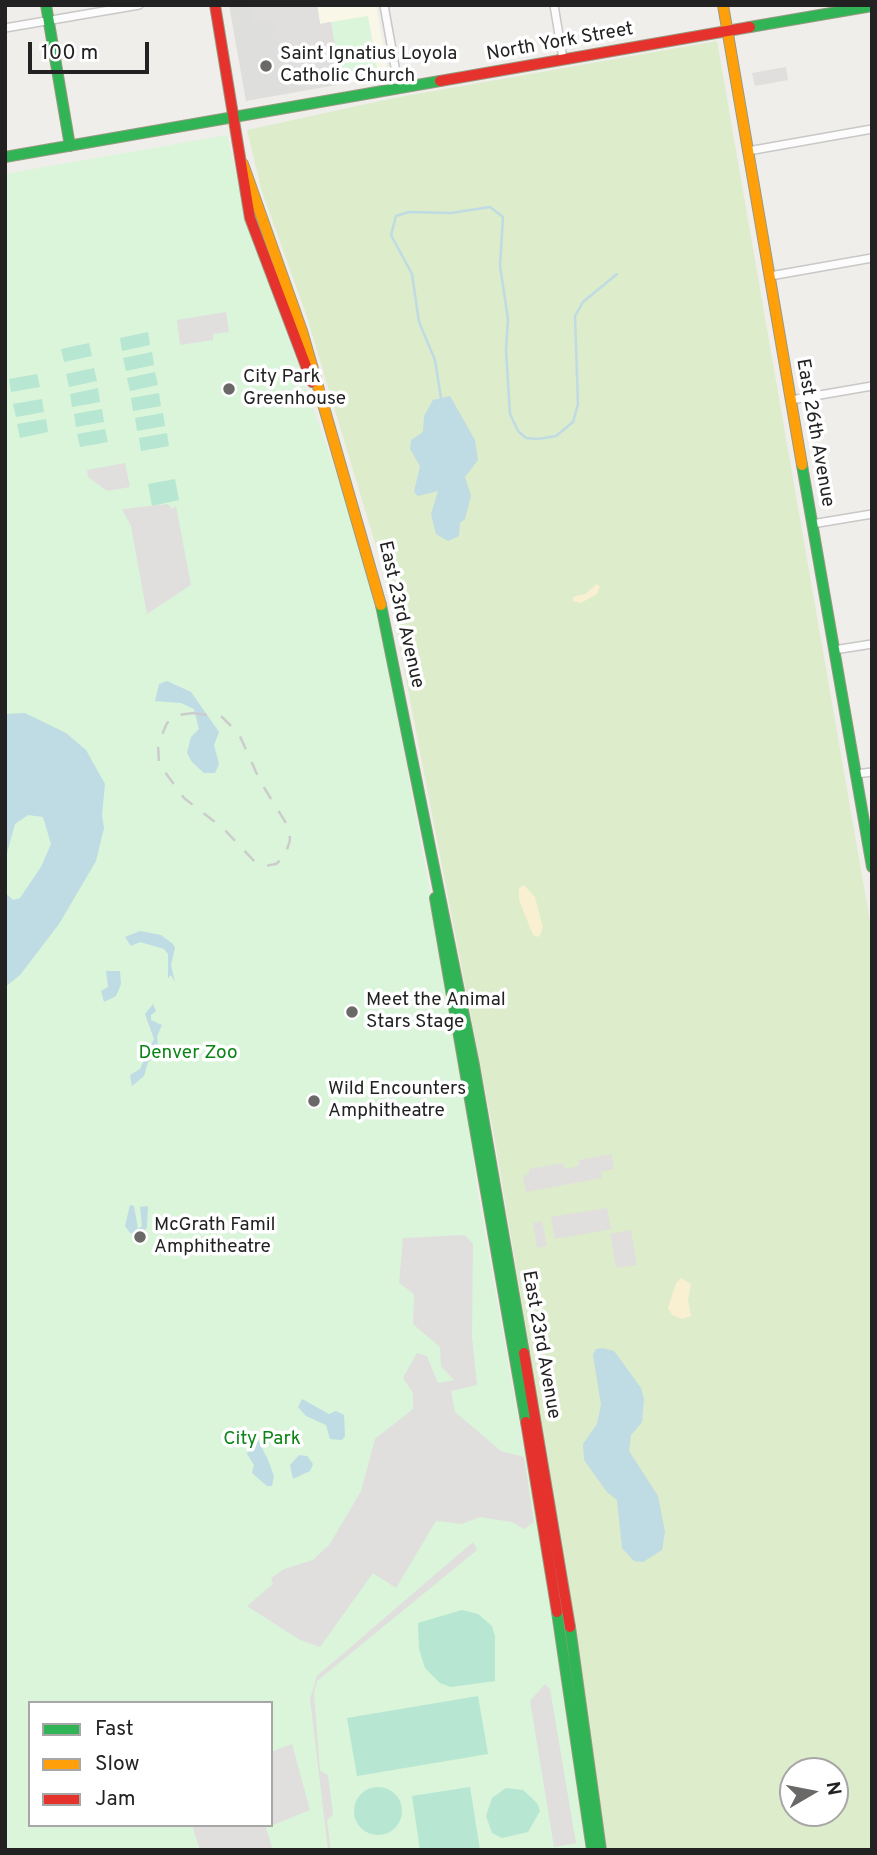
<!DOCTYPE html>
<style>
body{margin:0}
#map{position:relative;width:877px;height:1855px;overflow:hidden;background:#f0eeeb;font-family:Overpass,sans-serif}
canvas{display:block}
.frame{position:absolute;inset:0;border:7px solid #222;pointer-events:none}
.legend{position:absolute;left:28px;top:1701px;width:245px;height:126px;box-sizing:border-box;background:#fff;border:2px solid #a7a7a7;margin:0;padding:9px 12px;list-style:none;font-size:21px;color:#222}
.legend li{display:flex;align-items:center;gap:14px;height:35px}
.legend b{width:35px;border:2px solid #a7a7a7}
.north{position:absolute;left:779px;top:1757px;width:70px;height:70px;box-sizing:border-box;background:#fff;border:2px solid #a7a7a7;border-radius:50%;rotate:80deg;font-size:19px;font-weight:700;line-height:28px;text-align:center;color:#222}
.north::after{content:'';display:block;margin:auto;width:24px;height:32px;background:#6a6968;clip-path:polygon(50% 0,100% 100%,50% 72%,0 100%)}
.scale{position:absolute;left:28px;top:42px;width:121px;height:32px;box-sizing:border-box;border:4px solid #222;border-top:0;padding-left:9px;font-size:21px;line-height:24px;white-space:nowrap;color:#222;-webkit-text-stroke:5px #fff;paint-order:stroke}
</style>
<div id="map">
<canvas width="877" height="1855"></canvas>
<div class="frame"></div>
<ul class="legend">
<li><b style="height:9px;background:#30b455"></b>Fast</li>
<li><b style="height:9px;background:#ff9f0a"></b>Slow</li>
<li><b style="height:9px;background:#e5322d"></b>Jam</li>
</ul>
<div class="north">N</div>
<div class="scale">100 m</div>
</div>
<script>
const c = document.querySelector('canvas').getContext('2d');
c.lineJoin = 'round';
function paint(path, color) {
  c.fillStyle = color;
  c.fill(path, 'evenodd');
}
function poly(rows) {
  const path = new Path2D();
  for (const r of rows) {
    if (r.length === 3) {
      path.moveTo(r[0] + r[2], r[1]);
      path.arc(r[0], r[1], r[2], 0, 2 * Math.PI);
      continue;
    }
    path.moveTo(r[0], r[1]);
    for (let i = 2; i < r.length; i += 2) path.lineTo(r[i], r[i + 1]);
  }
  return path;
}
function stroke(path, color, width, dash) {
  c.strokeStyle = color;
  c.lineWidth = width;
  c.lineCap = dash ? 'butt' : 'round';
  c.setLineDash(dash || []);
  c.stroke(path);
}
function label(font, color, halo, rows, align = 'center') {
  c.font = font + ' Overpass,sans-serif';
  c.lineWidth = 7;
  c.setLineDash([]);
  c.textBaseline = 'middle';
  c.strokeStyle = halo;
  c.fillStyle = color;
  for (const [text, x, y, turn = 0] of rows) {
    c.save();
    c.translate(x, y);
    c.rotate((+turn || 0) * Math.PI / 180);
    c.textAlign = isNaN(turn) ? turn : align;
    if (halo) c.strokeText(text, 0, 0);
    c.fillText(text, 0, 0);
    c.restore();
  }
}
paint(poly([
 [317,5,376,5,388,73,384,77,342,84,331,22,320,24]
]), '#f8f7e8');
paint(poly([
 [229,5,317,5,320,24,331,22,342,84,246,101]
]), '#dededc');
paint(poly([
 [717,41,872,933,872,1850,607,1850,567,1572,494,1136,395,622,381,563,306,314,261,189,247,130,394,98],
 [793,1771,835,1771,835,1813,793,1813]
]), '#ddeccb');
paint(poly([
 [597,584,600,587,597,594,581,603,573,601,573,597,585,594],
 [524,885,535,897,543,928,539,937,533,935,519,900,519,888],
 [681,1278,691,1284,688,1300,691,1316,682,1319,672,1315,668,1308,676,1283]
]), '#f8f0d0');
paint(poly([
 [368,16,378,73,341,80,331,22],
 [227,135,246,218,346,501,367,568,382,632,463,1073,477,1188,542,1552,587,1850,5,1850,5,174],
 [30,1703,271,1703,271,1825,30,1825]
]), '#daf5da');
paint(poly([
 [148,332,150,345,122,351,120,338],
 [89,343,92,356,64,362,61,349],
 [152,352,154,365,126,371,123,358],
 [94,368,97,381,69,387,66,374],
 [155,372,158,385,130,391,127,378],
 [37,374,40,387,11,392,9,379],
 [98,388,100,402,72,407,70,394],
 [159,393,161,406,133,411,131,398],
 [42,399,44,412,16,417,13,404],
 [102,409,104,422,76,427,74,414],
 [163,413,165,426,137,431,135,418],
 [46,419,48,432,20,438,17,424],
 [105,429,108,442,80,447,77,434],
 [167,433,169,446,141,451,139,438],
 [175,479,179,500,152,506,148,484],
 [462,1610,478,1614,492,1626,495,1636,495,1681,451,1687,440,1683,425,1668,419,1649,418,1623],
 [478,1696,488,1754,357,1776,347,1718],
 [378,1811,24],
 [470,1787,480,1850,420,1850,412,1796],
 [506,1788,523,1790,537,1803,540,1811,528,1832,502,1838,492,1833,486,1816,492,1798]
]), '#b7e6d2');
paint(poly([
 [250,5,317,5,320,24,331,22,341,80,288,89,275,20,253,23],
 [786,67,788,80,755,86,752,73],
 [226,312,229,332,213,334,213,340,180,345,177,320],
 [125,463,130,487,107,491,88,477,87,470],
 [168,504,172,509,176,506,191,585,147,614,131,526,122,509],
 [611,1154,614,1169,601,1172,602,1178,526,1192,523,1176,529,1174,529,1169,563,1163,564,1169,579,1166,579,1160],
 [607,1208,611,1229,555,1239,551,1217],
 [542,1221,547,1246,537,1248,533,1223],
 [631,1230,637,1265,616,1268,610,1234],
 [465,1235,473,1244,472,1337,477,1385,451,1391,455,1412,501,1451,524,1457,534,1522,524,1529,512,1522,480,1517,462,1524,436,1521,396,1588,373,1573,320,1647,300,1640,247,1606,273,1584,271,1578,284,1569,313,1560,330,1544,361,1491,375,1439,413,1409,413,1393,403,1378,417,1353,427,1356,438,1383,454,1380,441,1366,440,1347,413,1324,414,1294,399,1283,403,1238],
 [473,1542,477,1550,317,1681,314,1694,320,1771,328,1775,333,1815,327,1820,331,1850,328,1850,310,1699,317,1676],
 [545,1684,550,1689,576,1843,554,1847,530,1701],
 [292,1744,310,1810,266,1828,273,1850,200,1850,192,1825,271,1825,271,1752]
]), '#e0dfde');
paint(poly([
 [450,396,475,440,478,460,465,477,471,496,465,519,460,523,459,536,448,541,436,534,431,514,438,491,418,496,414,492,420,466,410,449,411,440,423,432,424,416,433,400],
 [167,681,191,692,219,732,214,745,219,764,215,773,204,773,192,762,187,753,191,737,199,729,194,709,181,703,155,701,159,684],
 [25,713,66,733,86,750,105,784,102,815,104,828,96,861,59,924,20,975,5,987,5,893,13,900,20,898,41,867,51,844,43,817,28,815,15,824,5,860,5,714],
 [140,931,161,935,173,944,175,948,171,965,175,982,171,975,168,978,168,954,164,949,140,942,131,946,125,937],
 [106,971,120,971,121,984,116,996,104,1002,101,991,108,987],
 [153,1004,156,1011,151,1015,151,1020,162,1025,157,1036,159,1054,148,1062,144,1076,132,1086,130,1075,140,1069,154,1039,145,1014],
 [130,1205,134,1206,138,1229,142,1226,140,1207,148,1206,147,1227,142,1234,130,1233,125,1226],
 [602,1348,614,1351,620,1359,641,1388,644,1399,642,1422,631,1435,629,1451,658,1496,665,1532,662,1550,643,1562,634,1561,622,1548,617,1500,607,1492,584,1460,583,1444,597,1424,601,1405,593,1355,596,1349],
 [302,1399,329,1414,336,1411,344,1415,345,1436,342,1440,330,1439,326,1425,306,1416,298,1407],
 [250,1436,257,1438,268,1460,274,1476,272,1486,267,1486,252,1473,254,1465,247,1454,249,1449,246,1443],
 [299,1455,307,1456,313,1464,310,1471,293,1479,290,1465]
]), '#bfdbe3');
stroke(poly([
 [441,398,435,360,419,322,412,274,391,235,396,216,409,212,451,213,490,207,503,217,500,266,508,319,506,350,510,414,518,431,526,438,538,439,556,436,573,422,578,404,575,316,583,302,617,274]
]), '#bfdbe3', 2.5);
const street = poly([
 [384,5,399,89],
 [554,5,563,59],
 [5,28,139,5],
 [748,151,872,129],
 [770,276,872,258],
 [791,400,872,386],
 [812,524,872,514],
 [834,650,872,644],
 [856,774,872,772]
]);
const fast = poly([
 [46,5,70,146],
 [750,27,872,6],
 [5,157,440,81],
 [802,465,872,867],
 [381,605,474,1065,524,1353],
 [435,898,526,1422],
 [557,1612,592,1850],
 [570,1627,601,1850]
]);
const slow = poly([
 [723,5,802,465],
 [243,164,302,331,381,605]
]);
const jam = poly([
 [215,5,250,218,312,382],
 [440,81,750,27],
 [524,1353,570,1627],
 [526,1422,557,1612]
]);
stroke(street, '#c9c8c7', 10);
stroke(fast, '#999a82', 12);
stroke(slow, '#999a82', 12);
stroke(jam, '#999a82', 12);
stroke(street, '#fdfcfc', 7);
stroke(fast, '#30b455', 10);
stroke(slow, '#ff9f0a', 10);
stroke(jam, '#e5322d', 10);
stroke(poly([
 [193,713,222,717,239,734,260,781,289,828,290,840,285,856,276,864,265,866,255,862,224,829,184,798,159,764,158,744,167,723,178,715,193,713]
]), '#ccc', 2.5, [14, 14]);
for (const [x, y, r, color] of [
 [266,66,7,"#6a6968"],
 [229,389,7,"#6a6968"],
 [352,1012,7,"#6a6968"],
 [314,1101,7,"#6a6968"],
 [140,1237,7,"#6a6968"]
]) {
  const dot = new Path2D();
  dot.arc(x, y, r, 0, 2 * Math.PI);
  c.fillStyle = color;
  c.fill(dot);
  stroke(dot, '#fff', 2.5);
}
label('19px', '#222', '#fff', [
 ["North York Street",560,43,-10],
 ["East 26th Avenue",814,433,80],
 ["East 23rd Avenue",400,615,77],
 ["East 23rd Avenue",540,1345,80]
]);
label('19px', '#222', '#fff', [
 ["Saint Ignatius Loyola",280,55],
 ["Catholic Church",280,77],
 ["City Park",243,378],
 ["Greenhouse",243,400],
 ["Meet the Animal",366,1001],
 ["Stars Stage",366,1023],
 ["Wild Encounters",328,1090],
 ["Amphitheatre",328,1112],
 ["McGrath Famil",154,1226],
 ["Amphitheatre",154,1248]
], 'left');
label('19px', '#0c8416', '#fff', [
 ["Denver Zoo",188,1054],
 ["City Park",262,1440]
]);
</script>
